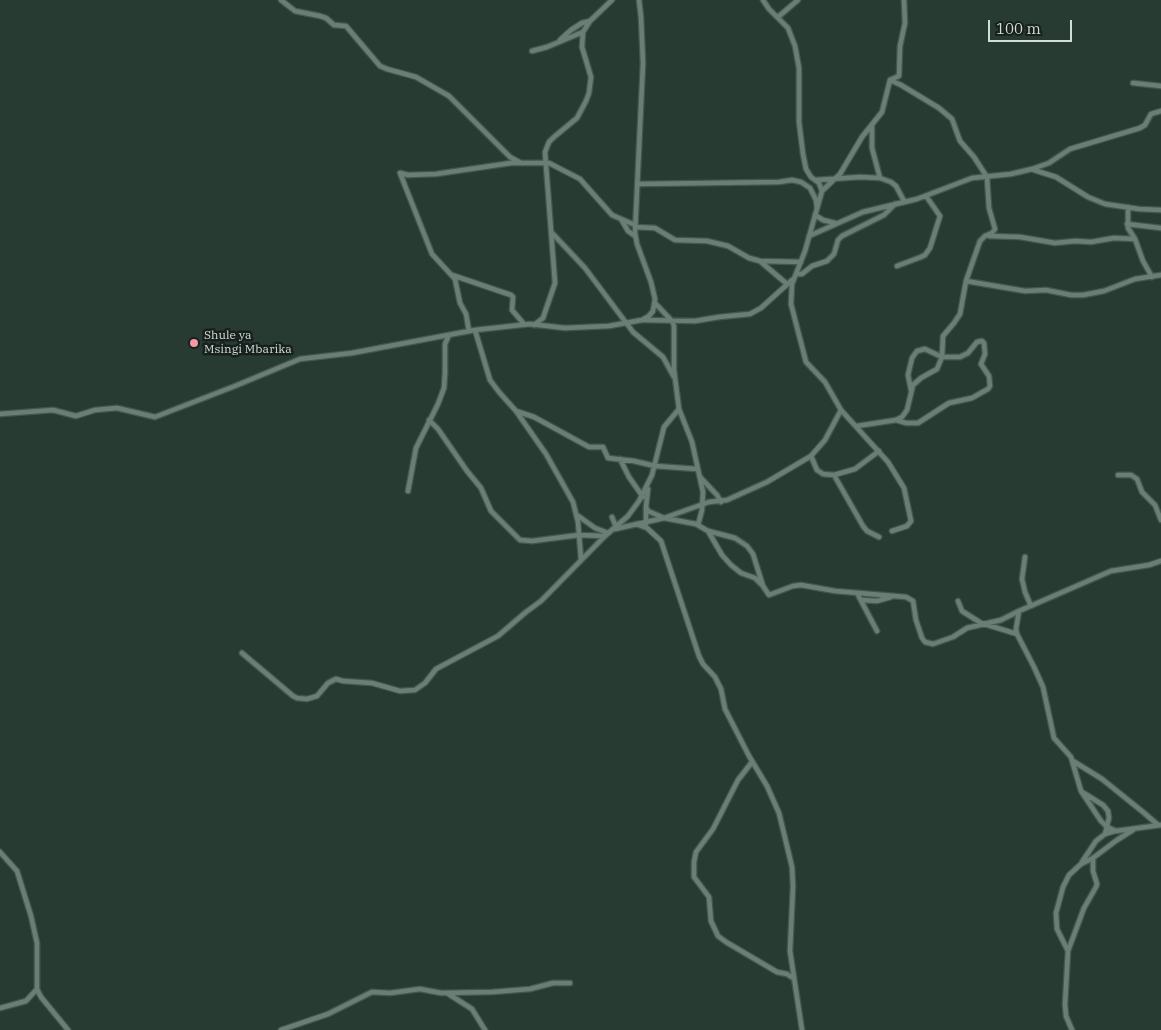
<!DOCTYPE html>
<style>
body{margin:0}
#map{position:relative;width:1161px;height:1030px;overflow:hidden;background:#273b33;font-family:"IBM Plex Serif",serif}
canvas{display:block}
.scale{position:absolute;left:988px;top:20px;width:84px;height:22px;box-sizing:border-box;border:2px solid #d2ddd8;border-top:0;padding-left:6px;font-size:15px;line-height:18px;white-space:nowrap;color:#d2ddd8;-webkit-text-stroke:4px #17201c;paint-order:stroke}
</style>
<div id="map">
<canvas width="1161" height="1030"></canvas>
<div class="scale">100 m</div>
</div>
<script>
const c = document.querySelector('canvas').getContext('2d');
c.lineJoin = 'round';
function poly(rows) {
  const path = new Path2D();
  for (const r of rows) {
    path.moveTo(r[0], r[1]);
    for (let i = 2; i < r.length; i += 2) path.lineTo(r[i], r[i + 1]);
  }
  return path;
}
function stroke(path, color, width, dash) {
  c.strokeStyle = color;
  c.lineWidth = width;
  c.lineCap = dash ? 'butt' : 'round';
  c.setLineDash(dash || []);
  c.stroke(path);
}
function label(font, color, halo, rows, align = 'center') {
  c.font = font + ' "IBM Plex Serif",serif';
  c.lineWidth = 5;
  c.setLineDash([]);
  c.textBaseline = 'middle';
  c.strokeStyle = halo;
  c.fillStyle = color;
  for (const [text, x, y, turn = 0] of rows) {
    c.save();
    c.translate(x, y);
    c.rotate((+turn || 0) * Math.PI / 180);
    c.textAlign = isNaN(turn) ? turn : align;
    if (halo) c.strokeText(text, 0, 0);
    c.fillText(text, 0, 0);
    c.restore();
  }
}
const minor = poly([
 [281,0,295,11,320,16,326,18,334,25,346,26,380,66,387,69,416,77,449,96,510,157,521,163],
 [763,0,769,9,788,28,795,46,799,68,799,122,803,154,806,169,811,177,819,183,822,191,805,251,792,284,791,304,806,362,825,382,841,410,888,462,904,488,911,521,907,526,892,531],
 [778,17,798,0],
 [560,40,571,30,582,23,590,21],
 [532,51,547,47,583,32],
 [1133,83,1161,86],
 [872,125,872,148,880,178],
 [1034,170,1056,177,1088,197,1105,204,1139,209,1161,210],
 [400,173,408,175,436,174,511,163,549,163,580,179,612,215,635,225],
 [400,173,432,254,455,279,460,303,466,314,469,331],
 [816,180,860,177,880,178,891,182,896,186,904,201],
 [638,184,779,182,792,180,801,182,810,188,816,200,817,208],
 [822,191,840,174,862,137,882,112,890,80,899,76,900,46,905,23,904,0],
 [1128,207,1128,228,1135,239,1143,261,1152,277],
 [815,215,823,220,835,223],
 [621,219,628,231,635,236],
 [1127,224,1161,228],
 [635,227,655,228,675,240,707,241,728,246,749,258,760,261,801,262],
 [553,234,585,268,633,332,663,357,674,377],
 [809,236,863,212,917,199,972,178,1011,174,1032,169,1049,163,1070,149,1140,128,1145,125,1151,114,1161,111],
 [989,236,1020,237,1055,243,1075,241,1091,242,1114,238,1135,239],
 [761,262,787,284],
 [897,266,921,257,925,255,930,248,940,216,926,196],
 [796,274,802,274,812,266,827,261,834,254,838,240,842,236,884,215,895,204],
 [452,275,511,295,513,297,512,310,524,324],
 [966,281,1025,291,1046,290,1071,295,1083,295,1104,291,1135,279,1161,275],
 [643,320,695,321,719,317,750,314,761,308,792,280],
 [534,325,543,318,555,283,545,152,549,142,554,137,577,118,586,101,589,93,591,77,582,47,583,32,590,21,612,0],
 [475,330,490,380,499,392,516,411,546,454,573,502,578,522,581,559],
 [679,409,692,442,703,492,702,510,698,525],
 [516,411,534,417,589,447,603,447,608,458,634,461,655,466,697,469],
 [0,414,53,410,76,416,95,410,117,408,155,417,235,386,300,359,352,353,475,330,530,324,565,328,609,326,642,320,649,316,653,311,655,299,651,282,637,244,635,233,643,63,641,17,639,0],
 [429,420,438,429,467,471,481,488,491,511,520,540,532,541,579,535,605,536],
 [896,420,906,423,918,423,949,403,972,398,988,389,990,386,989,376,981,364,985,354,984,343,982,341,977,342,968,353,960,357,942,357,925,349,917,351,912,358,908,375,911,390],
 [857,426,896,420,902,417,907,410,913,385,921,378,937,369,942,357,943,336,954,323,960,314,966,281,980,241,985,236,992,233,995,229,989,208,987,177,974,157,960,141,952,119,939,108,901,85,890,80],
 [811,456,817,470,823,474,834,475,855,469,879,451],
 [620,459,629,477,643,497],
 [834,475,863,526,867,531,879,537],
 [1118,475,1131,475,1137,479,1142,492,1155,505,1161,520],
 [700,477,717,495,721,502],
 [648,489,646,507,648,511,664,518,696,524,708,531,735,538,747,546,753,554,763,586,769,595,793,586,801,585,835,591,906,597,913,601,916,620,922,638,925,642,933,644,953,637,967,628,1001,620,1019,611],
 [408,491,416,448,438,404,444,388,445,373,445,344,449,335],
 [646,507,646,524],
 [577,515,595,528,608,533],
 [612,517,616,527],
 [636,524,647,528,661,541,699,656,703,664,715,677,721,689,725,709,749,756,767,786,779,813,792,867,793,886,790,951,802,1030],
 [615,529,664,518,709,502,727,500,767,482,811,456,825,440,841,410],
 [708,531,722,555,731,565,741,573,755,578,762,585],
 [1025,557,1022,579,1025,592,1031,606],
 [1161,561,1149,565,1111,571,1019,611,1016,629,1017,634,1034,667,1043,687,1054,738,1071,757,1081,791,1101,821,1107,827,1116,831,1161,825],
 [857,593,877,631],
 [862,600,877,601,891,597],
 [958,601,962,611,981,623,1017,634],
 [242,653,293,696,297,698,307,699,317,696,328,683,336,679,343,681,372,683,400,691,415,690,425,683,436,669,498,636,526,612,541,601,605,536,628,516,639,501,652,475,664,427,679,409,674,370,674,326,672,321,655,303],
 [1073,761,1102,779,1143,812,1158,825],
 [752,762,738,780,713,829,696,852,694,862,694,877,709,897,711,921,718,936,726,942,777,972,787,974,793,978],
 [1082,792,1103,805,1108,811,1109,818,1105,834],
 [0,852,17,871,31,916,37,943,37,989,41,997,68,1030],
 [1082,862,1096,841,1105,834,1115,831],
 [1068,951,1084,908,1096,887,1097,884,1093,871,1093,858],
 [447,993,472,1009,485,1030],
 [0,1008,26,1001,37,989],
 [281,1030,328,1014,372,992,390,993,420,989,441,993,492,992,530,989,553,983,570,983],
 [1072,1030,1066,1016,1065,1004,1068,951,1057,929,1056,913,1063,887,1069,875,1081,864,1093,858,1117,840,1133,830]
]);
stroke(minor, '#46564f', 7);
stroke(minor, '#697e74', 4.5);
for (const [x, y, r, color] of [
 [194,343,5,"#f49aa0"]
]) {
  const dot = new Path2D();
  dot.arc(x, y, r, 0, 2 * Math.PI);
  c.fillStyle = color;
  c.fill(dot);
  stroke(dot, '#17201c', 2);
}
label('12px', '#d2ddd8', '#17201c', [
 ["Shule ya",204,336],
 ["Msingi Mbarika",204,350]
], 'left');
</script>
